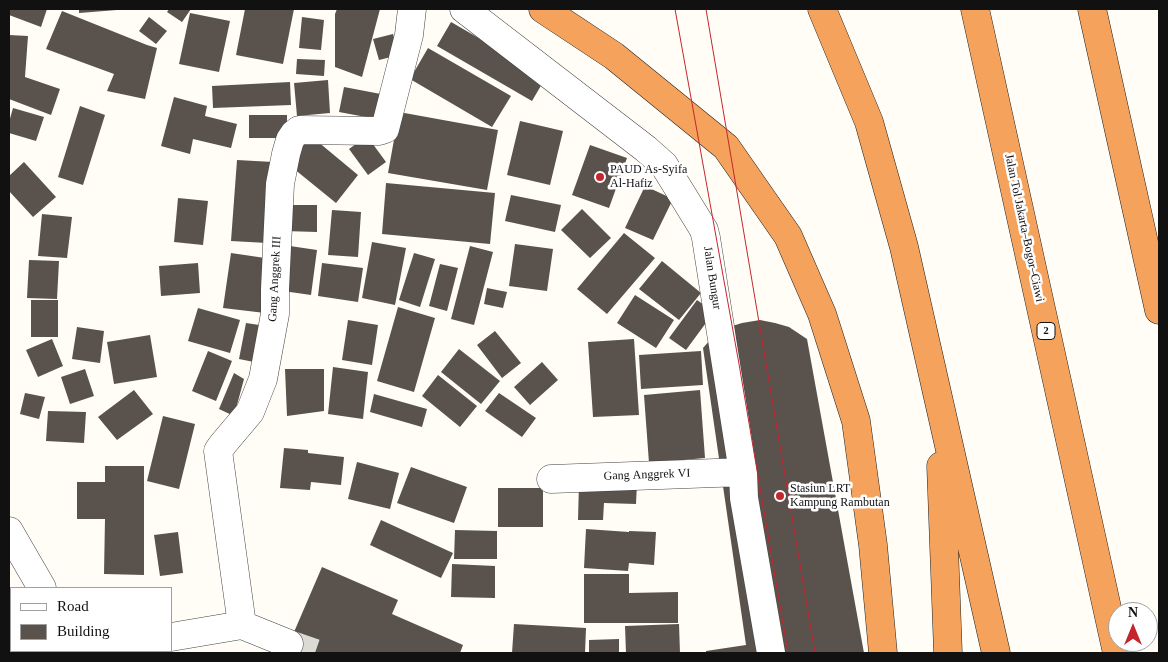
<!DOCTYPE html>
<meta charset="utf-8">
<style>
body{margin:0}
#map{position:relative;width:1168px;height:662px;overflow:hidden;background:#fffdf5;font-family:Georgia,serif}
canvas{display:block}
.frame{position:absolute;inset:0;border:10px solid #111;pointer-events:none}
.legend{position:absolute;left:10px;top:587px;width:162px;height:65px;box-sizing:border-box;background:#fff;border:1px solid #a0a0a0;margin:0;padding:6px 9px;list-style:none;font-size:15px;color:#111}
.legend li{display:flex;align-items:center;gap:10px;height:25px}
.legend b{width:25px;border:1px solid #a0a0a0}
.north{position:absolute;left:1108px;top:602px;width:50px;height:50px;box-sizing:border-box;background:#fff;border:1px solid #a0a0a0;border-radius:50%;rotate:0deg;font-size:14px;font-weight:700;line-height:20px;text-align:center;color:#111}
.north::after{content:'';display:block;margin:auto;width:18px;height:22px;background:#c4262e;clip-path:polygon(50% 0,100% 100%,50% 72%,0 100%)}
</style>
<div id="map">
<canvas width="1168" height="662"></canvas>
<div class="frame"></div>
<ul class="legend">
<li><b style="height:6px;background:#fff"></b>Road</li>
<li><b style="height:14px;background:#5a524d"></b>Building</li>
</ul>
<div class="north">N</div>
</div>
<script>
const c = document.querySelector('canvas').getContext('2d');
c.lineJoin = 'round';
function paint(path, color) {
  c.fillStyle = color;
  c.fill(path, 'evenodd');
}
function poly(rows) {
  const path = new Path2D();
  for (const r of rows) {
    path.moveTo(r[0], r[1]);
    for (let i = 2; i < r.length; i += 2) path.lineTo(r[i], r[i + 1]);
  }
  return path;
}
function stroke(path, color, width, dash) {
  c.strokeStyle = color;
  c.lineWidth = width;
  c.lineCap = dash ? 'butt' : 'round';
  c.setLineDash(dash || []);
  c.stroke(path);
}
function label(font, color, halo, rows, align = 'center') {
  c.font = font + ' Georgia,serif';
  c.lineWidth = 5;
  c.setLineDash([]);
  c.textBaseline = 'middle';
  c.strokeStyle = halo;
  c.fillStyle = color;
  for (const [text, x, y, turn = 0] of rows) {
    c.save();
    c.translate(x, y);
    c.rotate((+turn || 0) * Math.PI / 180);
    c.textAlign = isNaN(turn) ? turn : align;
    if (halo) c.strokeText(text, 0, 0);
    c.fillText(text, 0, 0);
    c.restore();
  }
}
paint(poly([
 [9,9,47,9,41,27,9,15],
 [79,9,117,9,117,10,79,13],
 [169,9,191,9,182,22,167,12],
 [245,9,294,9,283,64,236,55],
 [337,9,380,9,362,77,335,67,335,14],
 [62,11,147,45,157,48,145,99,107,91,114,74,46,49],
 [190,13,230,21,219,72,179,64],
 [149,17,167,31,156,44,139,31],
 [302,17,324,20,321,50,299,48],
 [451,22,546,77,532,101,437,46],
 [393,34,399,55,379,60,373,39],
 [9,35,28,36,25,77,60,89,51,115,9,99],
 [428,48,511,96,492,127,410,79],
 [297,59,325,60,324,76,296,74],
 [328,80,330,113,297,116,294,83],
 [290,82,291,105,213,108,212,86],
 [344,87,386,95,382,120,339,112],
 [174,97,207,106,205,116,237,124,231,148,193,139,190,154,161,146],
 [80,106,105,115,83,185,58,177],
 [13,108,44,117,36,141,9,133,9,122],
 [399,112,498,130,487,190,388,173],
 [249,115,287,115,287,138,249,138],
 [520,121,563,131,550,185,507,175],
 [311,136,358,175,336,203,288,164],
 [367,136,386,162,368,175,349,149],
 [590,145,627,158,609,208,572,195],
 [237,160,273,162,267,243,231,241],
 [24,162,56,197,33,217,9,191,9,176],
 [386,183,495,193,490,244,382,234],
 [645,186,673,199,653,240,625,228],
 [511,195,561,205,555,232,505,221],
 [178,198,208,201,203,245,174,242],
 [284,205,317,205,317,232,284,231],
 [582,209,611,238,590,258,561,230],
 [332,210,361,212,358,257,328,255],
 [42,214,72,217,67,258,38,256],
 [624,233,655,258,607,314,577,289],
 [372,242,406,248,395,305,362,298],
 [515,244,553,249,547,291,509,286],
 [290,246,317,250,311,295,283,291],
 [470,246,493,252,474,325,451,319],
 [231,253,265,258,265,313,223,308],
 [414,253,435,259,420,307,399,300],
 [29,260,59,261,57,299,27,298],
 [662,261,701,293,679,320,639,289],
 [198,263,200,293,161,296,159,266],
 [322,263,363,268,358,302,318,296],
 [440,264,458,268,447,311,429,306],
 [487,288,507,292,503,308,484,304],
 [635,295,674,320,656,348,617,323],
 [31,300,58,300,58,337,31,337],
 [697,300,714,312,686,350,669,338],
 [398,307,435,318,414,392,377,381],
 [198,308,240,320,230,353,188,341],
 [348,320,378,325,372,365,342,360],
 [760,320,775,323,789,327,807,339,864,653,706,653,706,651,746,645,703,348,710,340,726,328,742,323],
 [246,323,266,326,259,363,239,359],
 [77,327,104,331,100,363,72,359],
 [495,331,521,363,502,378,477,345],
 [150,335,157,377,114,384,107,342],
 [52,339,63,366,38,377,26,350],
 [634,339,639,415,593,417,588,342],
 [459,349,500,381,481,404,441,372],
 [208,351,232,361,216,401,192,391],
 [701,351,703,385,641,389,639,355],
 [542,362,558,380,530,405,514,387],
 [333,367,368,372,363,419,328,414],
 [85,369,94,396,70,404,61,377],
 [285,369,324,369,324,411,287,416],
 [234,373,244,379,234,416,219,409],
 [438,375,477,406,460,427,422,396],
 [134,390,153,414,117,440,98,417],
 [700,390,705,458,649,463,644,395],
 [25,393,45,397,39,419,20,414],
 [499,393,536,418,522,437,485,411],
 [374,394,427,409,422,427,370,412],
 [48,411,86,412,84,443,46,441],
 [163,416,195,424,179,489,147,481],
 [284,448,308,450,308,453,344,457,341,485,311,482,310,490,280,488],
 [357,462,399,473,390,509,348,499],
 [105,466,144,466,144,575,104,574,105,519,77,519,77,482,105,482],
 [411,467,467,487,454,523,397,503],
 [579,483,637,483,636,504,604,503,603,520,578,520],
 [498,488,543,488,543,527,498,527],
 [381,520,453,553,441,578,370,545],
 [586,529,629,532,629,531,656,532,654,565,629,563,628,571,584,568],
 [455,530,497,531,497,559,454,559],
 [178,532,183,573,160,576,154,535],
 [452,564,495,566,495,598,451,597],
 [322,567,398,600,392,614,463,645,460,653,285,653],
 [584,574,629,574,629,593,678,592,678,623,584,623],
 [514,624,586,628,585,653,512,653],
 [679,624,680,653,626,653,625,626],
 [619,639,619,653,589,653,589,640]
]), '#5a524d');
stroke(poly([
 [289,644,315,653]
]), '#dbdad3', 28, [28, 14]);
const minor = poly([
 [464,9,646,149,664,165,704,230,706,238,743,472,744,498,771,653],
 [551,479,743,472],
 [9,531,42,588],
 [9,616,11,619],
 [242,625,218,451,223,444,250,412,263,379,275,314,275,289,280,184,286,154,290,140,294,134,299,130,379,131,385,129,409,35,412,9],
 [171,637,242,625,289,644],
 [36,651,38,653],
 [109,651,114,653]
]);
const highway = poly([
 [543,9,614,56,726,147,788,236,822,314,856,421,873,545,883,653],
 [822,9,869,122,904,247,996,653],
 [975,9,1117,653],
 [1092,9,1159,310],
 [941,466,948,653]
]);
stroke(minor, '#444', 29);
stroke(highway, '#222', 29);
stroke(minor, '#fff', 28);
stroke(highway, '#f5a25d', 28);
stroke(poly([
 [675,9,739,364,788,653],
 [706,9,815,653]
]), '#c4262e', 1);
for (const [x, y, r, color] of [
 [600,177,5,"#c4262e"],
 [780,496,5,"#c4262e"]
]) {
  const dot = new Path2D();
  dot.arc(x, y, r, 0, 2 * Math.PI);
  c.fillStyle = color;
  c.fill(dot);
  stroke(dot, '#fff', 2);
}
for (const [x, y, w] of [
 [1046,331,18]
]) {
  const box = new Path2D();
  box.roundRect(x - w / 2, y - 8.5, w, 17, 4);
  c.fillStyle = '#fff';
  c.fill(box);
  stroke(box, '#111', 1);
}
label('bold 11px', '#111', null, [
 ["2",1046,331]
]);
label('12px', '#111', '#fff', [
 ["PAUD As-Syifa",610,170],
 ["Al-Hafiz",610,184],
 ["Stasiun LRT",790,489],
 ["Kampung Rambutan",790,503]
], 'left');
label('12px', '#111', '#fff', [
 ["Jalan Tol Jakarta–Bogor–Ciawi",1024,228,78],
 ["Jalan Bungur",712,278,81],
 ["Gang Anggrek III",275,279,-87],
 ["Gang Anggrek VI",647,475,-2]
]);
</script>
